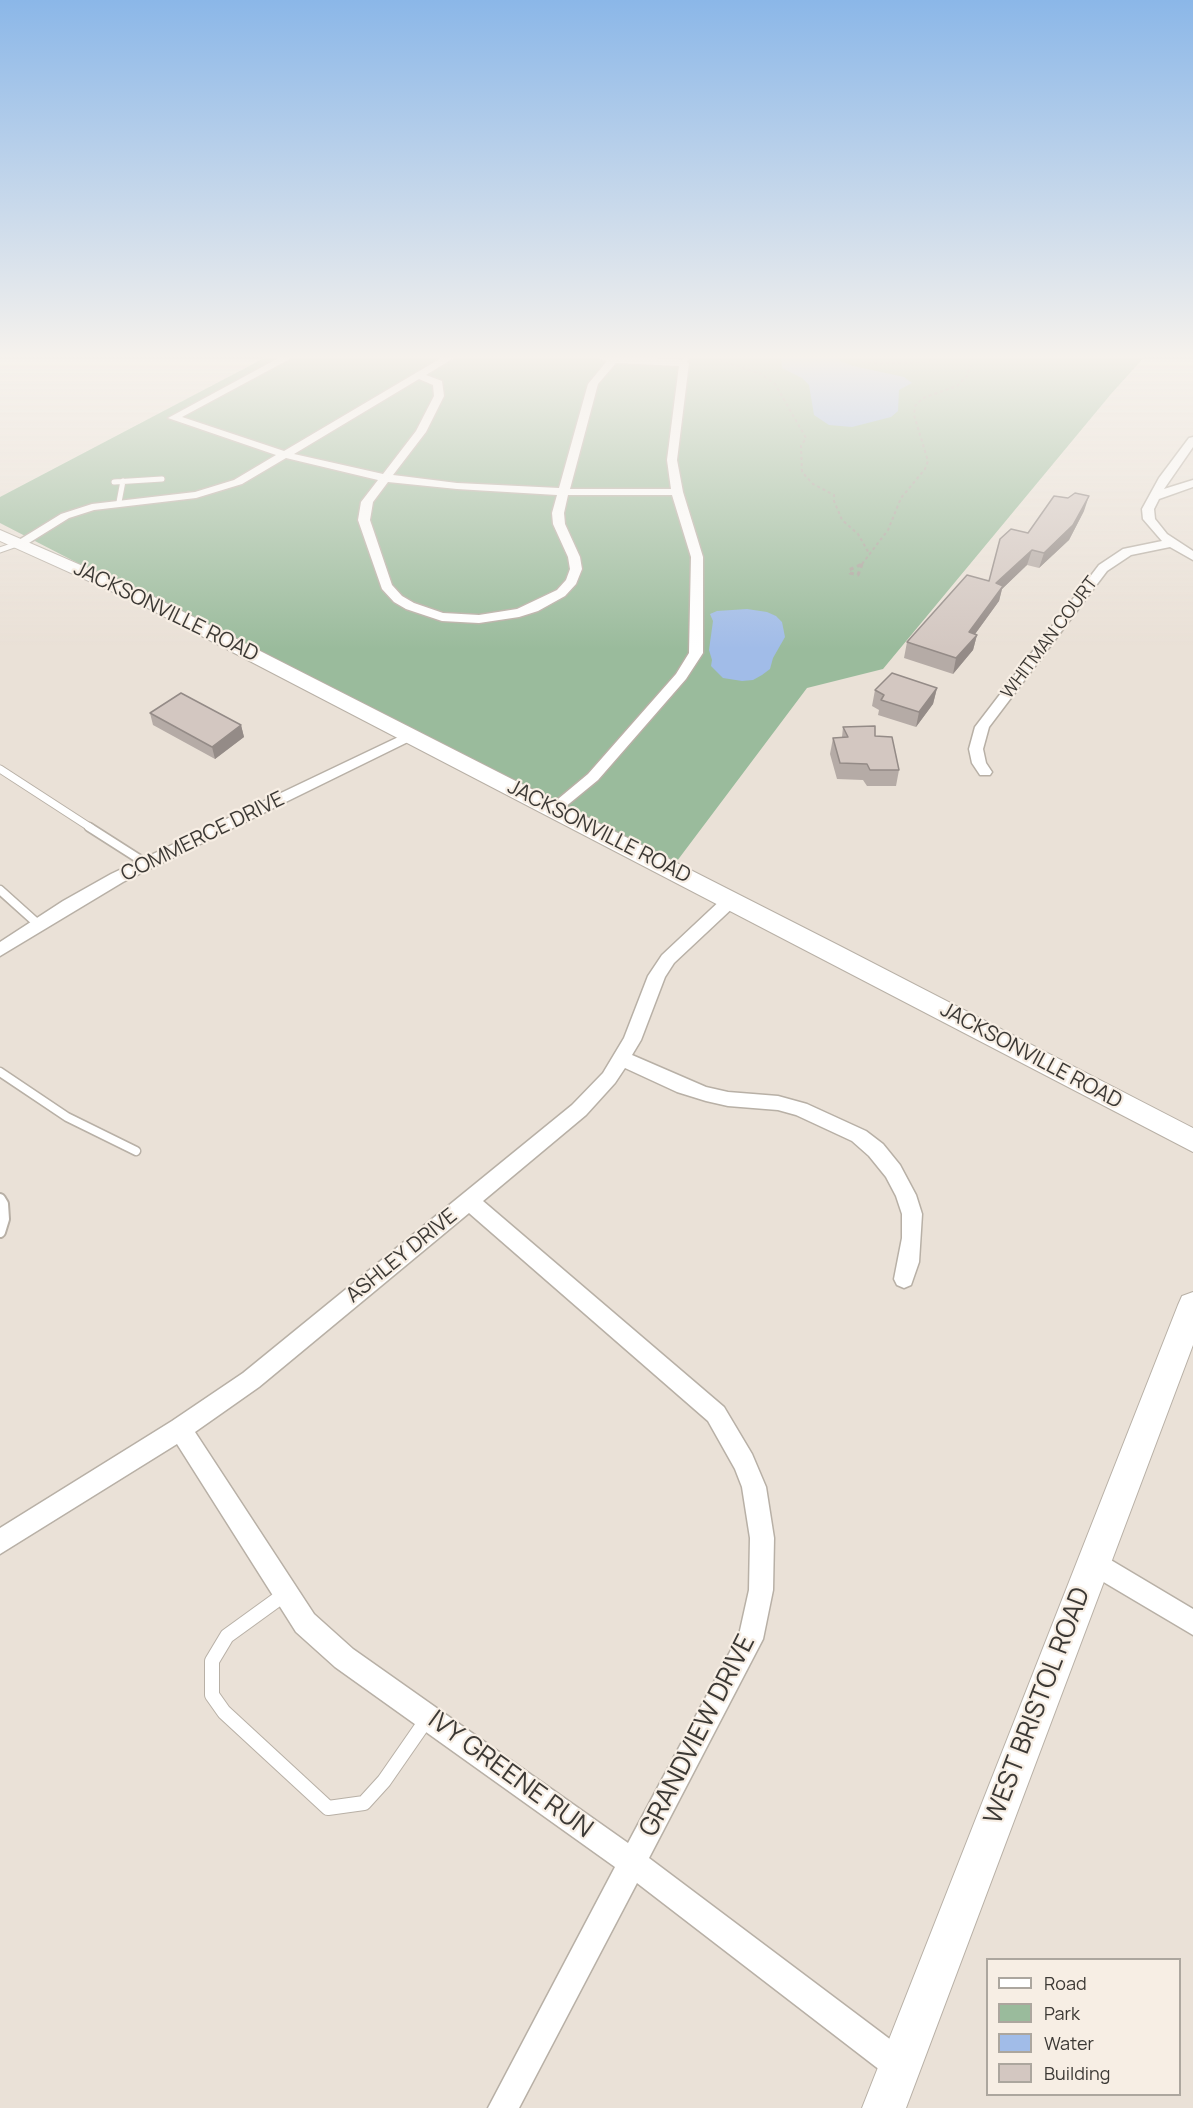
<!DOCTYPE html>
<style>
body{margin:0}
#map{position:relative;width:1193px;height:2108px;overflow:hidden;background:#eae1d7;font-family:Manrope,sans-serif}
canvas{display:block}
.legend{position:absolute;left:986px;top:1958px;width:195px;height:138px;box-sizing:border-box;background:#f7eee4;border:2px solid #aca69e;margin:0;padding:8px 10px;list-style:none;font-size:18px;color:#3c3935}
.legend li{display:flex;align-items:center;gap:12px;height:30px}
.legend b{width:30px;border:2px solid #aca69e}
</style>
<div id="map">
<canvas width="1193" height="2108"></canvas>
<ul class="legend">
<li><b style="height:8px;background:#fff"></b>Road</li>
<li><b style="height:16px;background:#9abb9c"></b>Park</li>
<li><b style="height:16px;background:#a1bce8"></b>Water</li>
<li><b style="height:16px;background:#d3c7c1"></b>Building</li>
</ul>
</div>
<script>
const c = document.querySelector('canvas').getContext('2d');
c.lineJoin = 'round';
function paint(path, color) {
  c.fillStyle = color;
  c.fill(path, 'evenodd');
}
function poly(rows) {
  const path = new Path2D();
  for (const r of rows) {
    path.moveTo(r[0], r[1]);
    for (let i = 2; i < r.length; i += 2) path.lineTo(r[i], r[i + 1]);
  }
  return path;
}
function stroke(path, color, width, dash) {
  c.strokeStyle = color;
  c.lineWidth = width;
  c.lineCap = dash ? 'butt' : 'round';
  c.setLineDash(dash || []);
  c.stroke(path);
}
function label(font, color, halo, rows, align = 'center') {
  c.font = font + ' Manrope,sans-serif';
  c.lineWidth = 4.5;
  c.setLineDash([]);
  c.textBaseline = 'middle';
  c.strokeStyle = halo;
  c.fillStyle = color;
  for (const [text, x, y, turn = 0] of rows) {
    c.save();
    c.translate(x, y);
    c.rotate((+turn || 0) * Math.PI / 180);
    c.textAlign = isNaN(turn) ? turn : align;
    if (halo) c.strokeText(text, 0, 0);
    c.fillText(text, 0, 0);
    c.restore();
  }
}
paint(poly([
 [272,354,1147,354,1111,394,883,669,807,688,671,869,0,523,0,497]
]), '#9abb9c');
paint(poly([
 [781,354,835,354,841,361,853,366,904,377,912,383,899,390,898,411,891,417,852,427,829,425,814,415,809,385,802,378,782,368],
 [747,609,767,612,776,616,782,622,785,637,773,658,770,669,762,675,753,680,742,681,723,678,711,666,712,660,709,650,713,621,710,614,717,611]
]), '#a1bce8');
const laneFar4 = poly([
 [684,363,687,354],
 [114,482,162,479],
 [119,502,123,481],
 [0,550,20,543]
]);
const laneFar3 = poly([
 [0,769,91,828]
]);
const laneFar2 = poly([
 [89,827,147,864],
 [0,890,39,925],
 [0,1072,67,1117,136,1151]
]);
const laneFar1 = poly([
 [0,1199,3,1204,4,1219,0,1232]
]);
const lane = poly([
 [285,1594,227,1636,212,1661,212,1695,224,1712,328,1808,364,1803,384,1781,427,1719]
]);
const street = poly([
 [286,354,299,354,182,417,284,451,448,354,460,354,426,375,442,381,444,396,426,432,393,475,457,483,559,488,588,384,607,361,586,354,684,360,689,363,677,460,683,492,703,557,703,653,686,679,598,780,559,812,549,812,546,809,588,774,676,674,689,653,691,557,672,495,568,495,564,513,565,524,580,557,582,569,576,584,565,596,538,611,519,617,479,623,442,621,406,609,394,602,382,589,358,520,361,502,378,480,286,458,242,484,196,498,94,510,69,518,24,546,16,546,14,543,61,514,92,504,195,492,234,480,276,455,168,418,286,354],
 [616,363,679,366,667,460,671,489,570,489,598,384,616,363],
 [419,379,433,385,434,396,416,431,383,474,294,454,419,379],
 [388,482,457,489,557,495,552,513,553,524,568,557,570,569,566,580,557,590,517,609,479,615,443,613,414,603,402,596,392,585,370,520,373,502,388,482],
 [1193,437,1193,447,1164,489,1193,480,1193,487,1159,499,1154,509,1155,519,1167,534,1193,551,1193,560,1170,547,1131,555,1107,571,989,727,983,749,986,763,992,772,990,775,980,775,972,763,969,749,975,727,1099,565,1123,549,1162,541,1143,519,1142,509,1159,478,1189,438,1193,437],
 [411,731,418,735,416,738,123,882,0,956,0,942,63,901,111,874,411,731],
 [731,894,737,896,739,900,737,904,674,963,665,977,641,1040,632,1055,706,1087,728,1092,778,1096,807,1104,866,1131,883,1144,900,1165,916,1195,922,1214,919,1262,911,1285,904,1288,897,1285,894,1279,902,1238,902,1214,896,1196,886,1177,869,1156,852,1141,796,1115,778,1110,728,1106,706,1101,677,1092,625,1068,615,1083,586,1115,483,1201,724,1407,752,1454,766,1487,774,1538,773,1590,763,1639,649,1858,911,2055,915,2066,911,2077,900,2081,889,2077,637,1883,519,2108,488,2108,615,1867,335,1667,296,1632,177,1444,0,1554,0,1528,172,1421,243,1373,572,1105,603,1073,624,1038,648,976,662,955,725,896,731,894],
 [469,1213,708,1421,735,1469,742,1487,750,1538,749,1590,739,1635,628,1843,353,1649,314,1614,195,1432,259,1387,469,1213],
 [1094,1550,1193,1609,1193,1635,1085,1571,1082,1562,1085,1553,1094,1550]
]);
const secondary = poly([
 [0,530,154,597,840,946,1193,1128,1193,1152,142,605,0,541,0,530],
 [1193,1292,1193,1345,906,2108,862,2108,1178,1305,1182,1296,1193,1292]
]);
stroke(laneFar4, '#b8b0a6', 7);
stroke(laneFar3, '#b8b0a6', 9);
stroke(laneFar2, '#b8b0a6', 11);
stroke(laneFar1, '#b8b0a6', 14);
stroke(lane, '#b8b0a6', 16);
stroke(street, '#b8b0a6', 3);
stroke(secondary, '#b8b0a6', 2);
stroke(poly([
 [717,354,720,360,761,374,775,384,806,438,801,446,802,472,813,484,834,495,834,501,842,520,858,534,870,555],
 [853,354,861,361,878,364,924,362,948,354],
 [862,564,888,530,901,498,925,469,928,461,914,415,915,406,923,398,957,386,967,376,972,360,977,354]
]), '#aaa39c', 2, [3, 3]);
stroke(poly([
 [862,564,858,575,850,573,849,570,862,564]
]), '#aaa39c', 3, [4, 4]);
stroke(laneFar4, '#fff', 5);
stroke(laneFar3, '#fff', 7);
stroke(laneFar2, '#fff', 8);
stroke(laneFar1, '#fff', 10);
stroke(lane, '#fff', 14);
paint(street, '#fff');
paint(secondary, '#fff');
paint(poly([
 [1084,511,1069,540,1039,568,1027,565,1002,589,999,601,975,634,977,635,973,650,953,674,904,658,907,642,989,581,1028,533],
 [937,688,933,704,916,727,878,715,879,710,872,706,875,690],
 [150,713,241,725,244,737,215,759,153,725],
 [843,727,875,736,899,770,896,786,867,786,863,780,837,779,830,754,833,738,842,737]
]), '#b5aba6');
paint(poly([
 [1089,496,1084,511,1069,540,1039,568,1044,553],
 [1032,550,1027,565,1002,589,999,601,965,648,969,632,996,583],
 [977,635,973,650,953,674,956,658],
 [937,688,933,704,916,727,919,712],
 [241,725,244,737,215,759,212,747]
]), '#948b87');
const building = poly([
 [1075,493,1089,496,1073,525,1044,553,1032,550,996,583,1003,586,969,632,977,635,956,658,907,642,967,575,989,581,1000,539,1011,529,1028,533,1054,496,1068,498,1075,493],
 [892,673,937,688,919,712,881,700,884,695,875,690,892,673],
 [181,693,241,725,212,747,150,713,181,693],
 [875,726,875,736,892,737,899,770,870,770,867,764,840,763,833,738,848,737,843,727,875,726]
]);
paint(building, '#d3c7c1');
stroke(building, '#948b87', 1.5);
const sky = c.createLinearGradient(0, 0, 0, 649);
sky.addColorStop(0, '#8bb7e8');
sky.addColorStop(0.55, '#f6f2ed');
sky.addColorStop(1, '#f6f2ed00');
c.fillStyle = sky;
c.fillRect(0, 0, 1193, 649);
label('18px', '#3c3935', '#f7eee4', [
 ["WHITMAN COURT",1050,638,-53]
]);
label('21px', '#3c3935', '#f7eee4', [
 ["JACKSONVILLE ROAD",166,612,26],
 ["JACKSONVILLE ROAD",599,832,27],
 ["COMMERCE DRIVE",203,837,-26],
 ["JACKSONVILLE ROAD",1031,1056,28],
 ["ASHLEY DRIVE",402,1256,-39]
]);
label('26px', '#3c3935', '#f7eee4', [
 ["WEST BRISTOL ROAD",1038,1706,-69],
 ["GRANDVIEW DRIVE",698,1736,-63],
 ["IVY GREENE RUN",510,1775,36]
]);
</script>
